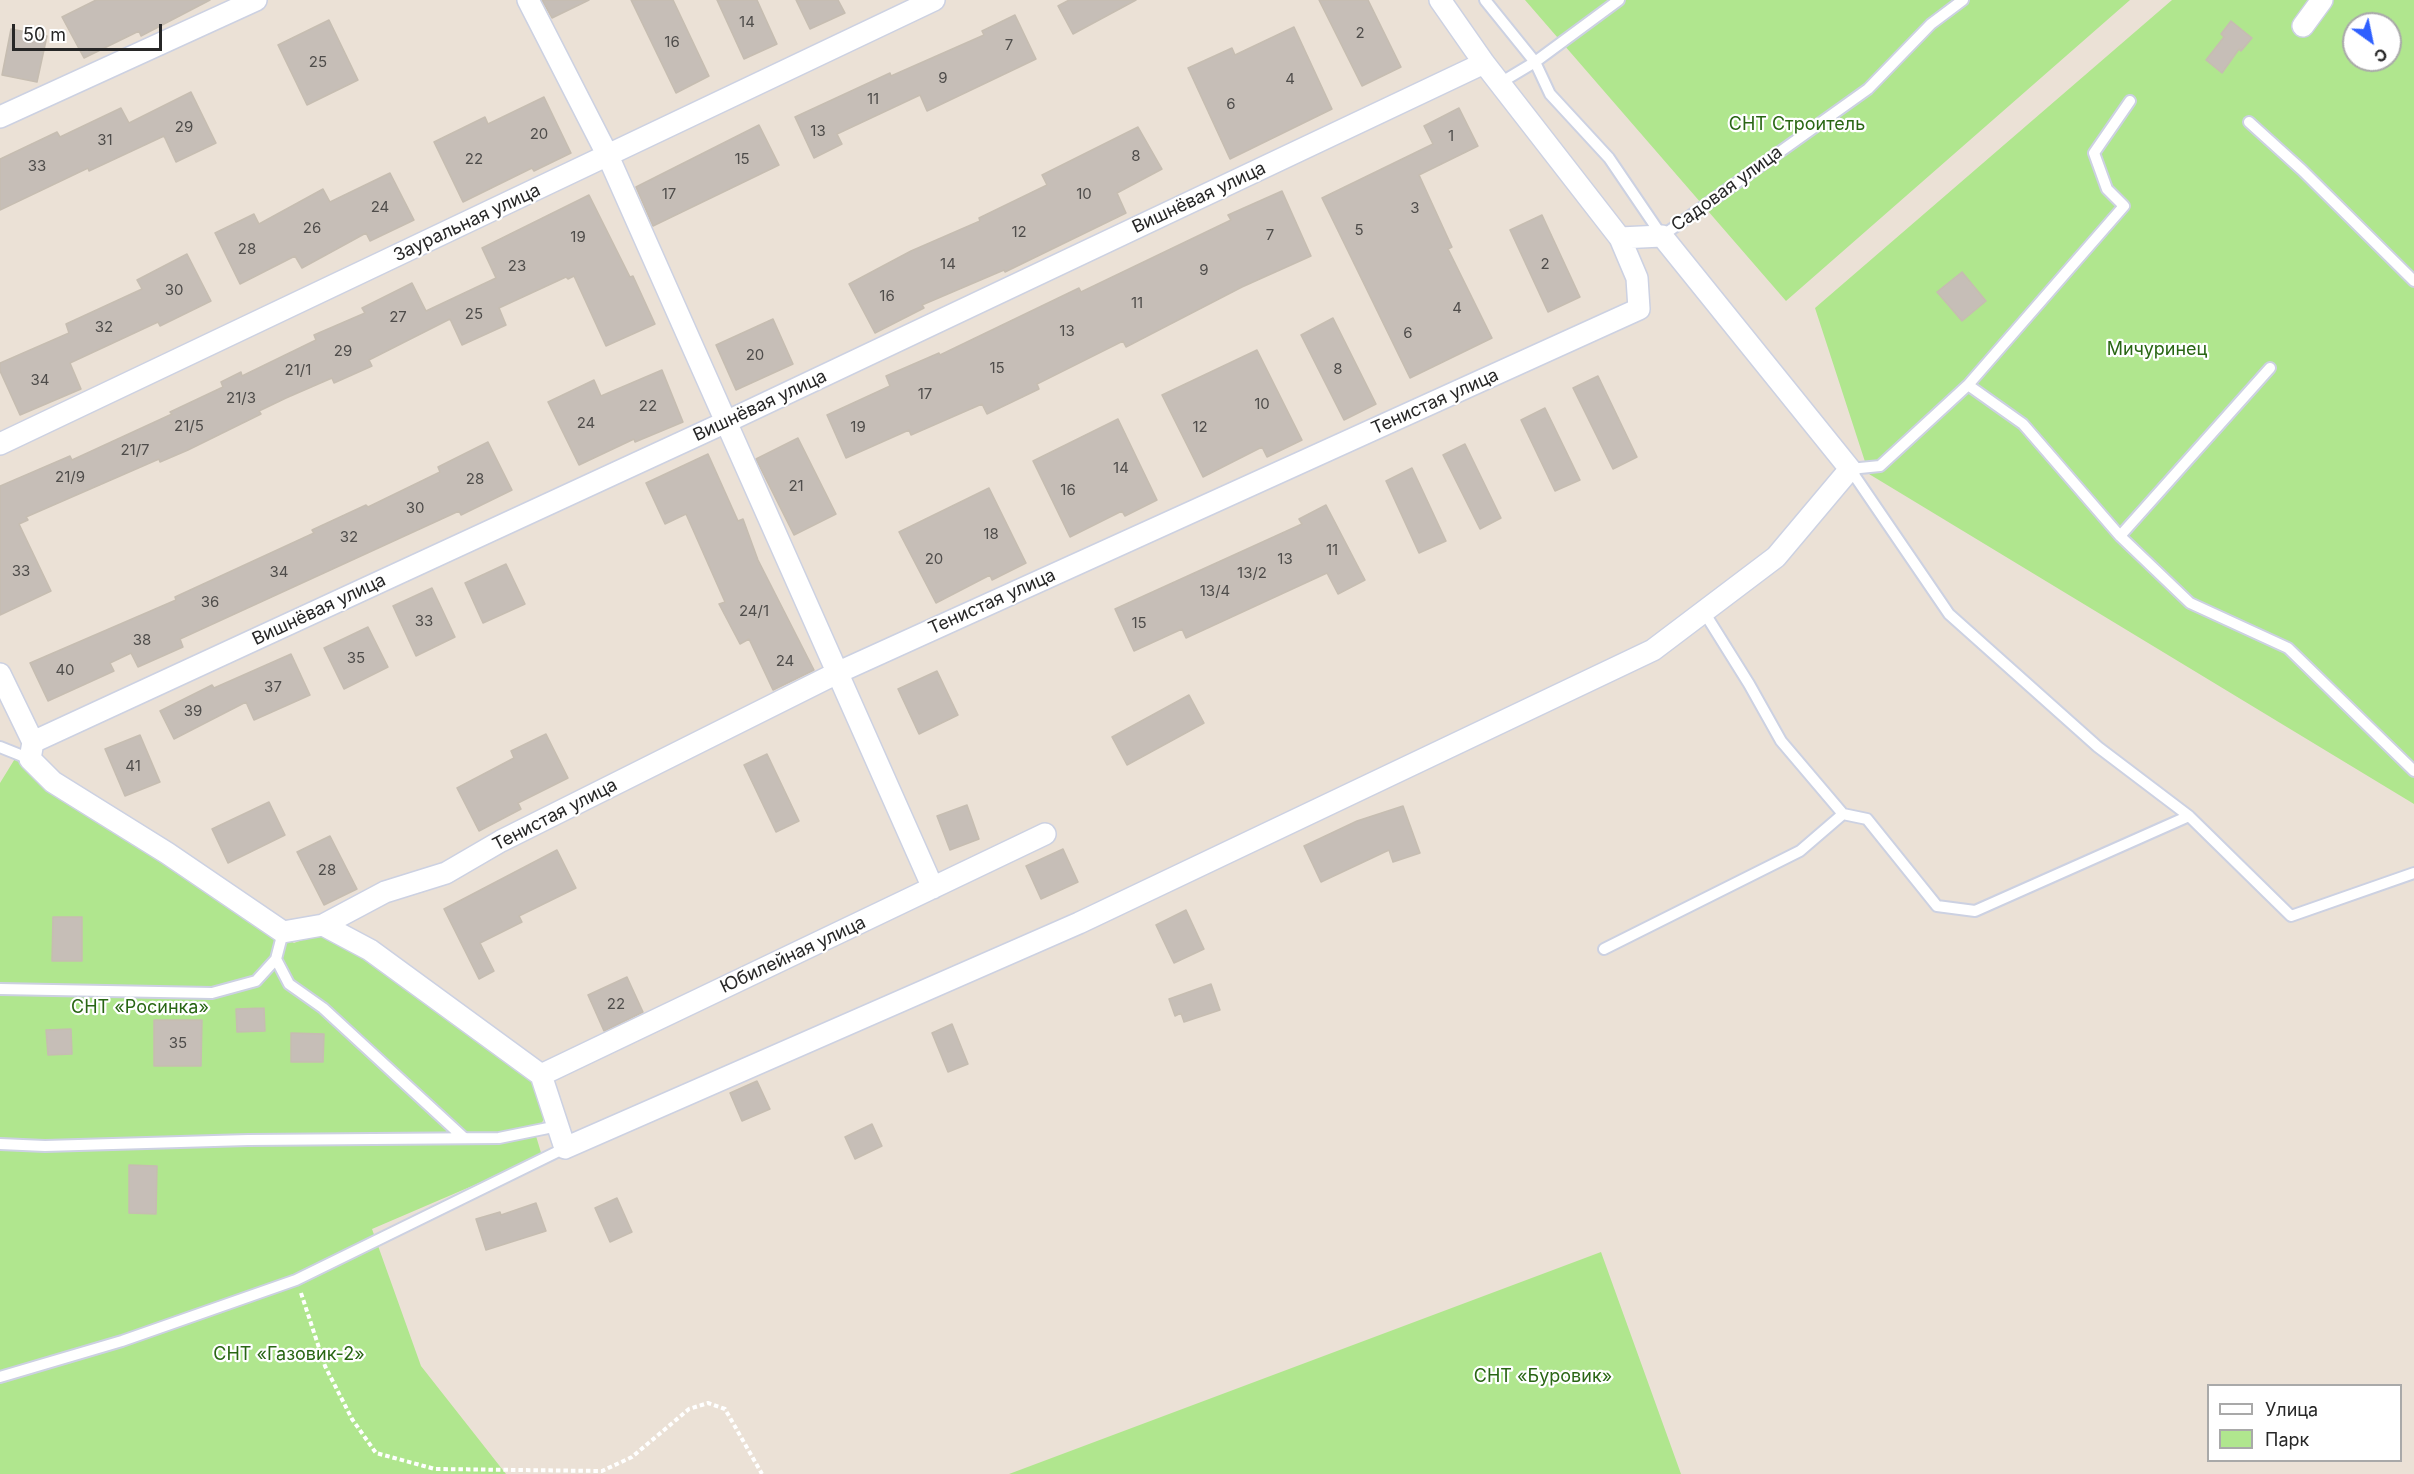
<!DOCTYPE html>
<meta charset="utf-8">
<style>
body{margin:0}
#map{position:relative;width:2414px;height:1474px;overflow:hidden;background:#ebe1d6;font-family:Inter,sans-serif}
canvas{display:block}
.legend{position:absolute;left:2207px;top:1384px;width:195px;height:78px;box-sizing:border-box;background:#fff;border:2px solid #a9a9a9;margin:0;padding:8px 10px;list-style:none;font-size:18px;color:#272727}
.legend li{display:flex;align-items:center;gap:12px;height:30px}
.legend b{width:30px;border:2px solid #a9a9a9}
.north{position:absolute;left:2342px;top:12px;width:60px;height:60px;box-sizing:border-box;background:#fff;border:2px solid #a9a9a9;border-radius:50%;rotate:147deg;font-size:16px;font-weight:700;line-height:24px;text-align:center;color:#272727}
.north::after{content:'';display:block;margin:auto;width:21px;height:27px;background:#2f60ff;clip-path:polygon(50% 0,100% 100%,50% 72%,0 100%)}
.scale{position:absolute;left:12px;top:24px;width:150px;height:27px;box-sizing:border-box;border:3px solid #272727;border-top:0;padding-left:8px;font-size:18px;line-height:21px;white-space:nowrap;color:#272727;-webkit-text-stroke:4px #fff;paint-order:stroke}
</style>
<div id="map">
<canvas width="2414" height="1474"></canvas>
<ul class="legend">
<li><b style="height:8px;background:#fff"></b>Улица</li>
<li><b style="height:16px;background:#b0e68e"></b>Парк</li>
</ul>
<div class="north">С</div>
<div class="scale">50 m</div>
</div>
<script>
const c = document.querySelector('canvas').getContext('2d');
c.lineJoin = 'round';
function paint(path, color) {
  c.fillStyle = color;
  c.fill(path, 'evenodd');
}
function poly(rows) {
  const path = new Path2D();
  for (const r of rows) {
    path.moveTo(r[0], r[1]);
    for (let i = 2; i < r.length; i += 2) path.lineTo(r[i], r[i + 1]);
  }
  return path;
}
function stroke(path, color, width, dash) {
  c.strokeStyle = color;
  c.lineWidth = width;
  c.lineCap = dash ? 'butt' : 'round';
  c.setLineDash(dash || []);
  c.stroke(path);
}
function label(font, color, halo, rows, align = 'center') {
  c.font = font + ' Inter,sans-serif';
  c.lineWidth = 4.5;
  c.setLineDash([]);
  c.textBaseline = 'middle';
  c.strokeStyle = halo;
  c.fillStyle = color;
  for (const [text, x, y, turn = 0] of rows) {
    c.save();
    c.translate(x, y);
    c.rotate((+turn || 0) * Math.PI / 180);
    c.textAlign = isNaN(turn) ? turn : align;
    if (halo) c.strokeText(text, 0, 0);
    c.fillText(text, 0, 0);
    c.restore();
  }
}
paint(poly([
 [1525,0,2130,0,1786,301],
 [2172,0,2414,0,2414,804,1869,474,1815,308],
 [2354,24,2390,24,2390,60,2354,60],
 [16,757,61,794,294,943,323,932,536,1076,545,1116,536,1136,542,1156,372,1229,421,1366,506,1474,0,1474,0,783],
 [1601,1252,1681,1474,1009,1474]
]), '#b0e68e');
const building = poly([
 [96,0,210,0,141,36,139,31,84,58,62,17,96,0],
 [542,0,589,0,552,18,542,0],
 [631,0,673,0,709,76,676,93,631,0],
 [717,0,757,0,777,44,744,59,717,0],
 [796,0,838,0,845,13,810,29,796,0],
 [1069,0,1136,0,1073,34,1058,6,1069,0],
 [1319,0,1368,0,1401,67,1362,86,1319,0],
 [1015,15,1036,59,927,111,920,95,837,134,842,144,814,158,795,117,890,73,891,76,984,35,982,31,1015,15],
 [329,20,358,80,307,105,278,45,329,20],
 [2231,21,2252,38,2241,51,2239,49,2222,73,2206,60,2224,37,2221,34,2231,21],
 [1294,27,1332,109,1230,159,1188,68,1232,48,1235,55,1294,27],
 [11,29,47,36,37,82,2,75,11,29],
 [191,92,216,143,176,162,164,136,89,171,88,168,0,210,0,159,57,132,60,137,121,108,129,123,191,92],
 [544,97,571,153,534,171,532,168,463,202,434,142,485,117,488,124,544,97],
 [1459,108,1478,146,1419,175,1452,247,1448,249,1492,338,1410,378,1322,198,1433,144,1424,126,1459,108],
 [759,125,779,165,653,226,636,187,759,125],
 [1138,127,1162,169,1117,193,1126,213,1005,272,1004,270,922,305,924,308,875,333,849,284,911,251,980,221,979,218,1047,185,1042,175,1138,127],
 [390,173,414,220,370,241,366,233,302,268,295,256,240,284,215,233,254,214,259,224,323,189,330,202,390,173],
 [1282,191,1311,256,1242,287,1126,347,1123,341,1037,384,1039,389,987,414,982,404,911,435,909,430,846,458,827,415,890,386,886,376,939,353,940,355,1079,288,1081,292,1231,220,1228,215,1282,191],
 [589,195,630,277,633,276,655,324,606,346,574,276,568,279,566,277,499,308,506,325,462,345,450,319,369,360,372,366,334,383,332,378,286,398,259,411,261,414,188,450,160,462,159,459,26,517,28,520,19,524,51,591,0,615,0,486,70,456,72,460,172,414,170,412,223,387,221,382,241,372,242,376,316,340,314,335,365,313,362,308,412,283,426,311,496,278,482,248,589,195],
 [1542,215,1580,297,1548,312,1510,230,1542,215],
 [187,254,211,301,160,326,158,322,70,363,81,389,20,415,0,371,0,363,69,333,66,324,142,289,137,280,187,254],
 [1962,272,1986,301,1962,321,1937,292,1962,272],
 [1333,318,1376,404,1344,420,1301,335,1333,318],
 [773,319,793,364,736,390,716,345,773,319],
 [1257,350,1302,440,1267,457,1262,447,1203,477,1162,395,1257,350],
 [662,370,683,422,635,442,634,439,579,465,548,402,594,380,601,396,662,370],
 [1598,376,1637,457,1613,469,1573,388,1598,376],
 [1545,408,1580,480,1555,491,1521,420,1545,408],
 [1118,419,1157,500,1125,516,1122,511,1070,537,1033,461,1118,419],
 [798,438,836,514,794,535,756,459,798,438],
 [488,442,512,490,461,515,459,511,180,639,183,647,138,667,131,653,110,663,114,671,48,701,30,663,176,600,175,597,314,533,312,530,366,505,368,507,440,472,438,467,488,442],
 [1465,444,1501,518,1480,529,1443,455,1465,444],
 [708,454,738,521,743,519,758,560,814,670,773,690,749,639,740,644,719,604,725,602,686,514,665,524,646,483,708,454],
 [1412,468,1446,541,1419,553,1386,481,1412,468],
 [989,488,1026,563,992,580,990,575,936,603,899,532,989,488],
 [1326,505,1365,580,1338,594,1327,573,1186,638,1182,629,1134,651,1115,609,1302,524,1299,519,1326,505],
 [506,564,525,604,483,623,465,583,506,564],
 [432,588,455,637,416,656,393,606,432,588],
 [368,627,388,667,344,689,324,648,368,627],
 [291,654,310,695,254,720,246,702,174,739,160,711,212,685,214,688,291,654],
 [937,671,958,715,919,734,898,689,937,671],
 [1189,695,1204,723,1127,765,1112,737,1189,695],
 [546,734,568,778,518,803,521,809,479,831,457,788,514,758,511,751,546,734],
 [140,735,160,782,125,796,105,749,140,735],
 [767,754,799,821,776,832,744,765,767,754],
 [269,802,285,835,228,863,212,829,269,802],
 [967,805,979,839,950,850,937,816,967,805],
 [1403,806,1420,853,1393,862,1389,850,1321,882,1304,846,1357,821,1403,806],
 [330,836,357,889,324,905,297,852,330,836],
 [1063,849,1078,882,1041,899,1026,866,1063,849],
 [557,850,576,888,519,916,522,922,480,943,494,971,479,979,444,909,557,850],
 [1186,910,1204,949,1174,963,1156,925,1186,910],
 [53,917,82,917,82,961,52,961,53,917],
 [627,977,643,1012,604,1031,588,995,627,977],
 [1211,984,1220,1010,1184,1022,1181,1013,1175,1016,1169,999,1211,984],
 [264,1008,265,1031,237,1032,236,1009,264,1008],
 [154,1020,202,1020,201,1066,154,1066,154,1020],
 [952,1024,968,1064,948,1072,932,1033,952,1024],
 [71,1029,72,1054,48,1055,46,1030,71,1029],
 [291,1033,324,1034,323,1062,291,1062,291,1033],
 [757,1081,770,1109,742,1121,730,1093,757,1081],
 [872,1124,882,1146,855,1159,845,1137,872,1124],
 [129,1165,157,1166,156,1214,129,1213,129,1165],
 [617,1198,632,1232,610,1242,595,1208,617,1198],
 [536,1203,546,1231,486,1250,476,1219,500,1212,501,1215,536,1203]
]);
paint(building, '#c6beb7');
stroke(building, '#c6bdb1', 1.5);
const service = poly([
 [1485,0,1535,62,1550,94,1609,158,1662,236,1868,89,1931,24,1963,0],
 [1500,83,1535,62,1619,0],
 [2130,101,2094,153,2107,189,2124,206,1968,385,2023,424,2120,536,2190,603,2288,648,2414,771],
 [2249,122,2302,170,2414,281],
 [1968,385,1880,466,1850,469,1949,614,2098,747,2189,816,2291,916,2414,873],
 [2120,536,2270,368],
 [1704,612,1749,684,1781,741,1843,814,1867,819,1937,906,1975,911,2189,816],
 [0,747,30,759],
 [1604,949,1800,851,1843,814],
 [276,959,289,984,323,1008,463,1137],
 [0,989,212,993,256,981,276,959,283,932],
 [0,1144,45,1146,248,1140,499,1138,558,1126],
 [0,1377,122,1341,296,1280,565,1148]
]);
const minor = poly([
 [528,0,608,156,933,888],
 [2303,26,2322,0],
 [0,117,256,0],
 [0,444,934,0],
 [0,674,33,742,30,759,53,782,167,853,283,932,323,925,385,892,446,873,501,841,839,672,1639,309,1637,278,1620,238],
 [33,742,726,422,1484,63],
 [323,925,370,950,541,1075,565,1148,1079,923,1653,650,1776,557,1850,469,1662,236,1620,238,1484,63,1440,0],
 [541,1075,1045,834]
]);
stroke(service, '#ccd1e2', 14);
stroke(minor, '#ccd1e2', 24);
stroke(poly([
 [301,1293,325,1366,352,1419,376,1453,435,1469,602,1471,632,1457,689,1409,708,1403,725,1409,762,1474]
]), '#fff', 4, [4.5, 3]);
stroke(service, '#fff', 10);
stroke(minor, '#fff', 21);
label('15px', '#4f4d4b', null, [
 ["14",747,22],
 ["2",1360,33],
 ["16",672,42],
 ["7",1009,45],
 ["25",318,62],
 ["9",943,78],
 ["4",1290,79],
 ["11",873,99],
 ["6",1231,104],
 ["29",184,127],
 ["13",818,131],
 ["20",539,134],
 ["1",1451,136],
 ["31",105,140],
 ["8",1136,156],
 ["22",474,159],
 ["15",742,159],
 ["33",37,166],
 ["17",669,194],
 ["10",1084,194],
 ["24",380,207],
 ["3",1415,208],
 ["26",312,228],
 ["5",1359,230],
 ["12",1019,232],
 ["7",1270,235],
 ["19",578,237],
 ["28",247,249],
 ["14",948,264],
 ["2",1545,264],
 ["23",517,266],
 ["9",1204,270],
 ["30",174,290],
 ["16",887,296],
 ["11",1137,303],
 ["4",1457,308],
 ["25",474,314],
 ["27",398,317],
 ["32",104,327],
 ["13",1067,331],
 ["6",1408,333],
 ["29",343,351],
 ["20",755,355],
 ["15",997,368],
 ["8",1338,369],
 ["21/1",298,370],
 ["34",40,380],
 ["17",925,394],
 ["21/3",241,398],
 ["10",1262,404],
 ["22",648,406],
 ["24",586,423],
 ["21/5",189,426],
 ["19",858,427],
 ["12",1200,427],
 ["21/7",135,450],
 ["14",1121,468],
 ["21/9",70,477],
 ["28",475,479],
 ["21",796,486],
 ["16",1068,490],
 ["30",415,508],
 ["18",991,534],
 ["32",349,537],
 ["11",1332,550],
 ["20",934,559],
 ["13",1285,559],
 ["33",21,571],
 ["34",279,572],
 ["13/2",1252,573],
 ["13/4",1215,591],
 ["36",210,602],
 ["24/1",754,611],
 ["33",424,621],
 ["15",1139,623],
 ["38",142,640],
 ["35",356,658],
 ["24",785,661],
 ["40",65,670],
 ["37",273,687],
 ["39",193,711],
 ["41",133,766],
 ["28",327,870],
 ["22",616,1004],
 ["35",178,1043]
]);
label('18px', '#296614', '#fff', [
 ["СНТ Строитель",1797,125],
 ["Мичуринец",2157,350],
 ["СНТ «Росинка»",140,1008],
 ["СНТ «Газовик-2»",289,1355],
 ["СНТ «Буровик»",1543,1377]
]);
label('18px', '#272727', '#fff', [
 ["Садовая улица",1727,189,-36],
 ["Вишнёвая улица",1199,198,-25],
 ["Зауральная улица",467,223,-25],
 ["Тенистая улица",1435,402,-24],
 ["Вишнёвая улица",760,406,-25],
 ["Тенистая улица",992,602,-24],
 ["Вишнёвая улица",319,610,-25],
 ["Тенистая улица",555,815,-27],
 ["Юбилейная улица",793,955,-25]
]);
</script>
